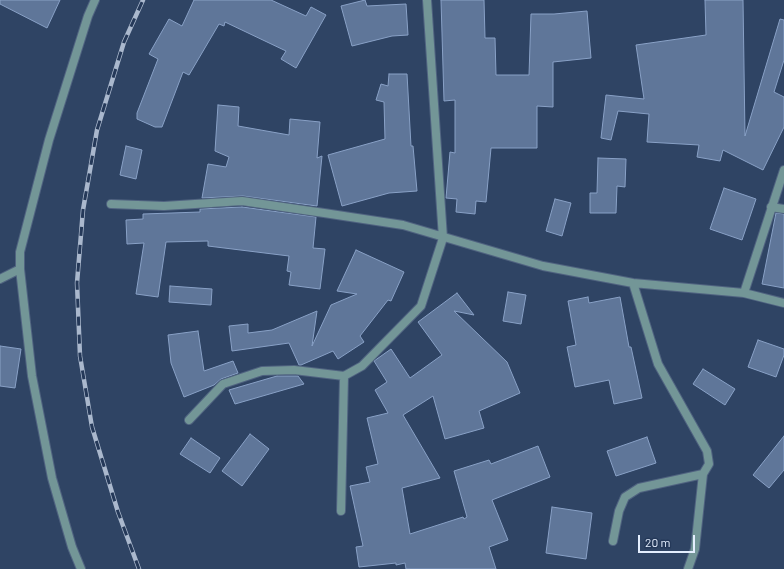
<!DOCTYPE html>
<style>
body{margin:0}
#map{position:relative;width:784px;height:569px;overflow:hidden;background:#2f4464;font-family:Barlow,sans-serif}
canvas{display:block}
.scale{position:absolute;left:638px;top:535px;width:57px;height:18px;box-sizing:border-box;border:2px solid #e4eefe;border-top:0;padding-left:5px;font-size:12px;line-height:14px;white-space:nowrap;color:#e4eefe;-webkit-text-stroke:3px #253959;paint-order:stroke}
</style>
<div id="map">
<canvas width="784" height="569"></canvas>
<div class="scale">20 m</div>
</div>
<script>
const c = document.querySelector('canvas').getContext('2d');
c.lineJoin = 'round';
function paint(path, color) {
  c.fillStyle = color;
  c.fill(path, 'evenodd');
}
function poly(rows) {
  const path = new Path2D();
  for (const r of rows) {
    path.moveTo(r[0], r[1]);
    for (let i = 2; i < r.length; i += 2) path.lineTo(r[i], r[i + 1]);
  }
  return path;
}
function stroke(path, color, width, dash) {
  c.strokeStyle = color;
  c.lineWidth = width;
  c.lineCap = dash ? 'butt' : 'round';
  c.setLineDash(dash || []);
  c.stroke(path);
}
const building = poly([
 [0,0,60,0,47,28,0,4,0,0],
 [194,0,271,0,306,16,311,7,326,15,296,68,281,59,286,51,225,22,224,26,219,24,189,75,183,72,162,127,155,127,137,119,137,113,158,59,149,54,169,19,182,26,194,0],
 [365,0,367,6,406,4,408,35,392,36,352,46,341,6,365,0],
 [441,0,484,0,485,38,495,38,496,75,529,75,531,14,554,14,587,11,591,58,553,62,553,107,537,106,537,148,491,148,486,202,476,201,475,214,456,212,457,199,446,198,450,152,455,153,455,100,444,101,441,0],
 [705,0,743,0,745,136,780,19,784,20,784,60,774,92,784,97,784,127,763,170,723,150,720,161,697,157,699,145,647,142,649,114,618,111,611,140,601,138,606,95,644,99,636,45,706,35,705,0],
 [389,74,407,74,411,146,413,146,417,191,389,193,342,206,328,155,385,139,384,102,376,100,381,84,388,86,389,74],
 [218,105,239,107,238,126,289,135,290,119,320,122,317,158,322,156,317,206,243,196,202,198,208,164,226,167,229,157,215,151,218,105],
 [126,146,142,150,136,179,120,175,126,146],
 [598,158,626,159,625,187,617,186,616,213,590,213,590,193,597,193,598,158],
 [724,188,756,199,742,240,710,229,724,188],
 [555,199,571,203,562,236,546,231,555,199],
 [242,207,316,217,313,248,325,249,320,289,289,285,291,272,287,271,289,256,208,246,208,241,166,242,158,297,136,294,144,243,127,244,126,220,143,219,143,214,200,212,200,209,242,207],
 [776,213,784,214,784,288,762,284,776,213],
 [356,250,404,272,391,301,388,300,360,336,364,342,338,359,333,351,301,365,299,365,289,343,232,351,229,326,248,324,248,333,272,330,317,311,312,346,331,305,357,294,337,291,356,250],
 [170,286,212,289,211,305,169,302,170,286],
 [508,292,526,295,521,324,503,321,508,292],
 [457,293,474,315,454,311,507,362,520,393,479,411,484,428,445,439,433,396,403,415,440,478,402,488,410,534,463,517,464,519,467,517,454,471,489,460,491,464,538,446,550,477,492,500,508,540,489,547,496,569,406,569,405,563,396,565,396,563,359,567,356,547,363,546,350,486,370,482,366,467,378,464,367,418,388,413,375,390,387,382,374,361,391,349,410,378,442,355,418,322,457,293],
 [588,297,589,303,620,297,629,347,631,347,642,398,614,404,609,380,575,387,567,347,576,345,568,301,588,297],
 [198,331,204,371,233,361,238,373,221,379,214,385,184,397,171,363,168,335,198,331],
 [758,340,784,349,784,355,776,377,748,367,758,340],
 [0,346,21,349,15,388,0,386,0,346],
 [703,369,735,389,725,405,693,384,703,369],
 [277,376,298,376,304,384,235,404,229,390,277,376],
 [250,434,269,449,242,486,222,471,250,434],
 [784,436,784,470,769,488,753,475,784,436],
 [647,437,656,463,616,476,607,451,647,437],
 [191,438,220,458,210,473,180,454,191,438],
 [552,507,592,513,586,559,546,553,552,507]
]);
paint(building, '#5f7699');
stroke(building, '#89a1c6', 1);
const street = poly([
 [111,204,164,206,242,201,324,213,403,225,543,266,633,283,744,293,784,303],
 [771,207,784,209],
 [20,269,32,376,52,478,72,547,81,569],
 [0,279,20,269,20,252,49,140,88,16,95,0],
 [744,293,784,170],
 [189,420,223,384,262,371,294,370,344,376,362,366,421,306,443,238,427,0],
 [341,511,344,376],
 [613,541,619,511,625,497,639,488,703,474,709,464,707,451,658,364,633,283],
 [688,569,695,549,703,474]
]);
stroke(street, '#506380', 10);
stroke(street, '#739697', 8);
const rail = poly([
 [139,569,118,512,92,427,80,356,77,283,83,210,97,130,124,42,143,0]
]);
stroke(rail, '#aab8cd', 4.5);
stroke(rail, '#253959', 3, [9]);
</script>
